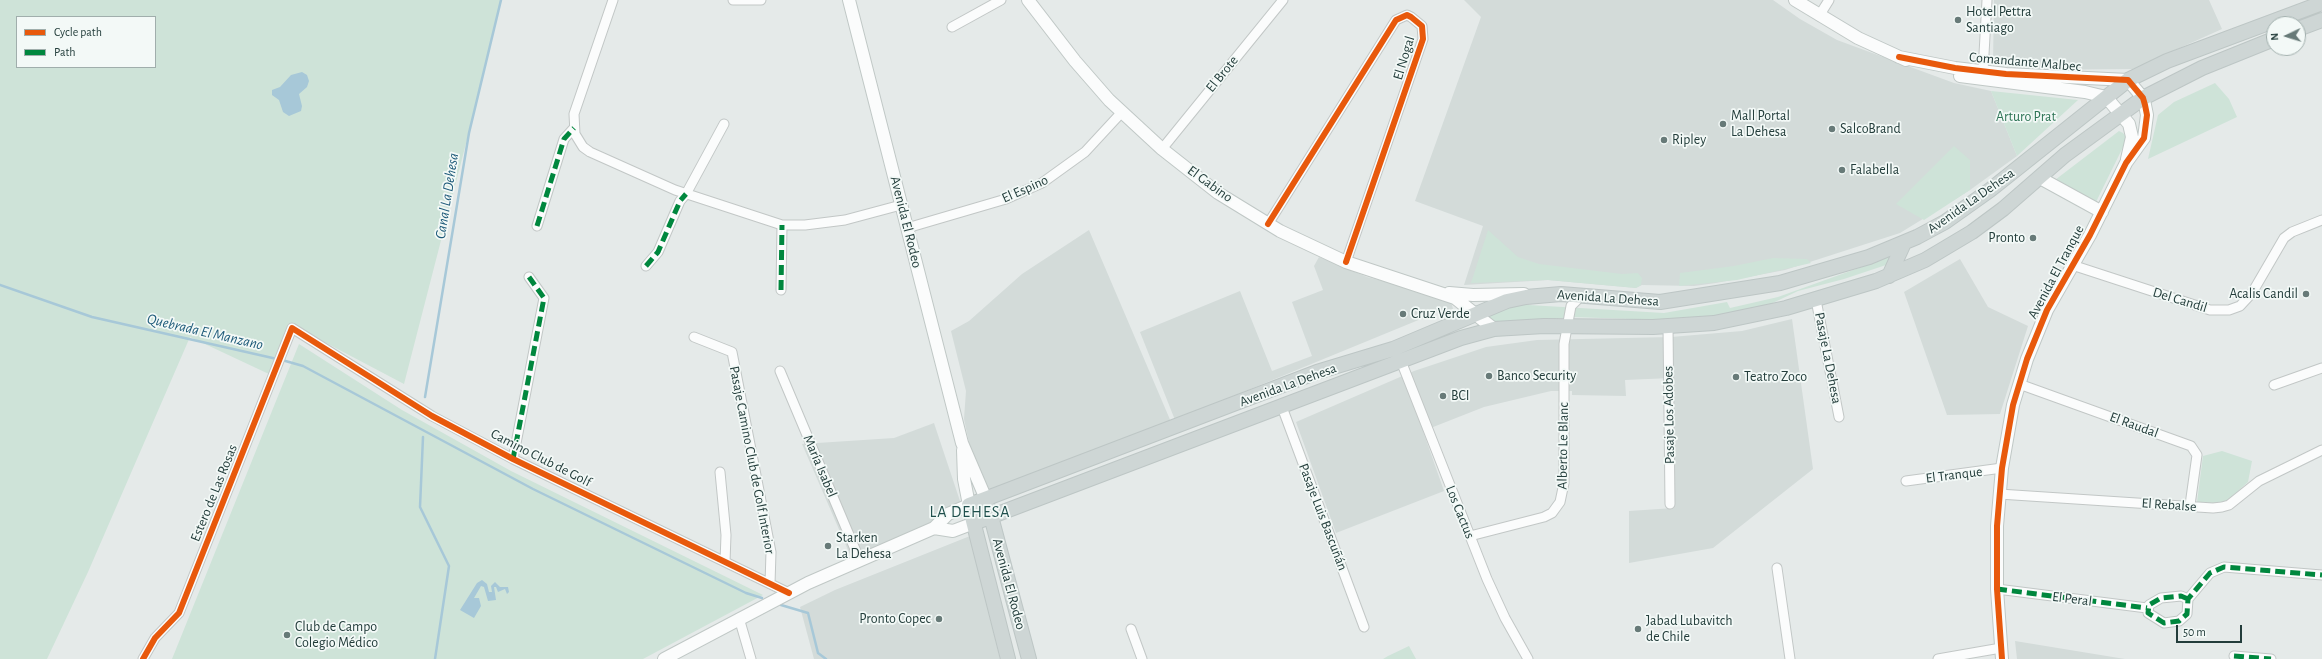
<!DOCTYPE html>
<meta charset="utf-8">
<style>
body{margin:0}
#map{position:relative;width:2322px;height:659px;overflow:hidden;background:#e5eae9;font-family:"Alegreya Sans",sans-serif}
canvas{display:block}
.legend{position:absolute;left:16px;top:16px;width:140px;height:52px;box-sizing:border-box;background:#f3f9f7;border:1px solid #a0aeac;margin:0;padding:5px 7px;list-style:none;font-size:12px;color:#233d3b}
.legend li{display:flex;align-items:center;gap:8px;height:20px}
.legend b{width:20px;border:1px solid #a0aeac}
.north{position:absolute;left:2266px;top:16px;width:40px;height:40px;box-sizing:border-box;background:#f3f9f7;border:1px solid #a0aeac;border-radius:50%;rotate:266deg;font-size:11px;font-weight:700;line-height:16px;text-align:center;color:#233d3b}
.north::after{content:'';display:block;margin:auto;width:14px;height:18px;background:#677a78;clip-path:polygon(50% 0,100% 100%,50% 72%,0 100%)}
.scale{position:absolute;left:2176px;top:625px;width:66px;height:18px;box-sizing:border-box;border:2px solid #233d3b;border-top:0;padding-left:5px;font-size:12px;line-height:14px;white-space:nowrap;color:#233d3b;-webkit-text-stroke:3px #f3f9f7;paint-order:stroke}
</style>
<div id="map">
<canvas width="2322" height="659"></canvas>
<ul class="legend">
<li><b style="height:5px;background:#e8590c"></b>Cycle path</li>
<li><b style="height:5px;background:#00873e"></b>Path</li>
</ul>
<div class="north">N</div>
<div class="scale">50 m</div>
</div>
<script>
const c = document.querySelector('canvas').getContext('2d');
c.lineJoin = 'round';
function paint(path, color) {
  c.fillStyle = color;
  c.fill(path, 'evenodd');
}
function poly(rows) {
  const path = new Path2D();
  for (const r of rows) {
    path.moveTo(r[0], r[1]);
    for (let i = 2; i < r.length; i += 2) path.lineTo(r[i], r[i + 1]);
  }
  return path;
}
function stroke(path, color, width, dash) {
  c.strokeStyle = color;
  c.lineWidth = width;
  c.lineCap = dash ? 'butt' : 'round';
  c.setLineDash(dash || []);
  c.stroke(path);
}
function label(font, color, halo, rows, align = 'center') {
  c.font = font + ' "Alegreya Sans",sans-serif';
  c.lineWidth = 3.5;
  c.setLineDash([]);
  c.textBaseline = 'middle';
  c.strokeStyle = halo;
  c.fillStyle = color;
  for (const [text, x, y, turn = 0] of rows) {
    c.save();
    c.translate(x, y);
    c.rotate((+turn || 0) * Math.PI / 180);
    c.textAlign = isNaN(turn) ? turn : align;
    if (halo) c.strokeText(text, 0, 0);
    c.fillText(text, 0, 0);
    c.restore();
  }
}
paint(poly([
 [1464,0,1773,0,1800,19,1837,40,1954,83,1991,91,2017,156,1970,190,1900,233,1785,270,1716,283,1694,286,1642,285,1636,288,1548,280,1464,285,1483,226,1415,201,1481,17],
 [1994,0,2209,0,2222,29,2133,69,2024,70,1993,63],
 [1089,230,1171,422,981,499,964,419,966,391,951,331,969,321,1022,274],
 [1319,257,1367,277,1450,298,1453,309,1438,312,1175,420,1140,332,1240,291,1272,371,1312,356,1292,302,1323,290,1314,266],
 [1960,259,1988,307,2028,326,2000,414,1947,415,1904,292],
 [1792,319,1813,469,1713,548,1629,563,1629,511,1674,508,1671,378,1625,380,1626,396,1572,395,1572,391,1551,391,1484,407,1423,431,1444,491,1336,533,1296,422,1414,371,1486,347,1537,340,1671,337,1742,331],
 [934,423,961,504,946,520,851,557,802,444,894,438],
 [970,536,1000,659,814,659,800,607,835,590],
 [2015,641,2125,659,2017,659]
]), '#d3dbd9');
paint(poly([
 [0,0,501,0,480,89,404,384,292,325,271,375,190,337,88,572,47,659,0,659],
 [17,17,155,17,155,67,17,67],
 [2215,83,2229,99,2237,117,2148,159,2158,115,2174,102],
 [1991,91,2078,100,2017,156],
 [2119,131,2123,133,2126,137,2124,145,2096,202,2055,180],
 [1954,146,1970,160,1970,190,1924,220,1896,204],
 [1488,230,1518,257,1539,264,1622,274,1638,273,1642,278,1641,285,1636,288,1548,280,1471,283],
 [1892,256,1889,264,1844,279,1798,291,1760,309,1708,317,1663,320,1571,317,1496,326,1482,317,1512,304,1664,313,1727,302,1730,308,1778,297],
 [1773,258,1807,259,1811,263,1737,280,1679,286,1680,273,1734,266],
 [299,344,402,410,511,471,763,595,643,659,172,659],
 [2222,451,2252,461,2248,482,2228,500,2217,504,2197,502,2203,456],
 [1409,646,1416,659,1383,659,1388,656]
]), '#cee3d8');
paint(poly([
 [302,72,307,75,309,81,307,87,299,94,302,106,301,111,289,116,283,112,279,100,272,95,272,90,280,87,291,75],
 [482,580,487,584,489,592,492,592,491,586,495,582,500,587,508,587,509,592,507,594,505,589,498,592,496,587,494,587,496,600,488,601,484,587,481,586,474,598,479,598,481,606,474,618,460,610,477,583]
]), '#a7c8d8');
stroke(poly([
 [0,285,92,317,277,359],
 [282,360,303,366,533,489,746,593,762,598],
 [425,397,469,133,501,0],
 [423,437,420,507,449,566,435,659],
 [781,605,808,613,818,653,826,659]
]), '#a7c8d8', 2.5);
const street = poly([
 [613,0,574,114,575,134,583,147,590,152,675,190,782,225,805,225,845,220,901,205],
 [733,0,761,0],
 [1819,16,1829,0],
 [952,27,1001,0],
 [1983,72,1987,0],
 [1162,149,1283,0],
 [1268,224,1396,20,1407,15,1411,17,1422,26,1423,39,1346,262],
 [537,226,564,139,574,128],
 [907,228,1006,199,1042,183,1085,152,1122,112],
 [2072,265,2210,310,2229,310,2240,306,2252,293,2284,238,2292,232,2322,220],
 [646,266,658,252,680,201,686,194,724,124],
 [781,290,782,225],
 [1816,300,1839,417],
 [1668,327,1670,504],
 [694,337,732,352,771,552,770,584],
 [1401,361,1487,579,1505,618,1528,659],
 [780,371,860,561],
 [2019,384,2191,446,2197,455,2190,505],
 [2274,385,2322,368],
 [1282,407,1364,627],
 [513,459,544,298,529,277],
 [720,472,726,535,725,562],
 [1906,481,2002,468],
 [1999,494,2213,508,2222,507,2229,505,2259,481,2322,450],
 [1470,536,1544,517,1552,513,1560,502,1564,483,1564,344,1571,306,1581,296],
 [1777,568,1790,659],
 [1997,589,2147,608],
 [2188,599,2181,596,2161,598,2149,605,2148,613,2164,623,2179,621,2187,614,2188,599,2210,573,2224,567,2322,575],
 [739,618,751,659],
 [1131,629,1142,659],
 [2234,656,2271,659],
 [143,659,155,638,179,613,292,328,432,416,513,459,789,593],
 [1938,659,2001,648]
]);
const secondary = poly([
 [849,0,962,443,986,499],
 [1028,0,1075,61,1109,100,1162,149,1218,193,1280,231,1346,262,1455,298,1494,329],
 [1795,0,1858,38,1906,60],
 [1899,57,1955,68,2006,74,2128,80,2143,98,2145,105,2147,115,2144,138,2126,163,2090,235,2047,310,2027,359,2013,405,2002,468,1997,526,1997,589,2002,659],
 [1960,76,2085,92,2106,97,2129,124,2132,137,2127,159],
 [2040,178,2102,212],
 [1449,293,1473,295,1524,294],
 [934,528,953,531,974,523],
 [664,659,808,583,934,528,948,514,969,505,964,479,963,450]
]);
const primary = poly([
 [2298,29,2322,20],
 [1889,276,1904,243],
 [989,509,1029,659],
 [974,523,1461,338,1494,329,1544,326,1653,327,1714,323,1786,308,1876,281,1925,260,1972,232,2003,209,2065,155,2143,98,2202,68,2274,39],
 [1008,659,969,505,1317,372,1393,349,1507,301,1526,297,1561,294,1660,302,1780,283,1869,257,1917,237,1945,222,1990,190,2128,80,2167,61,2322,3]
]);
stroke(street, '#c2c7c6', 11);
stroke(secondary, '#c0c8c6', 14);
stroke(primary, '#bdc6c5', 16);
stroke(street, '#fbfcfc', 9);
stroke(secondary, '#fbfcfc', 12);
stroke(primary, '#ced6d5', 14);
stroke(poly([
 [537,226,564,139,574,128],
 [646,266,658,252,680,201,686,194],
 [781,290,782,225],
 [513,459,544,298,529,277],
 [1997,589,2147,608],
 [2188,599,2181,596,2161,598,2149,605,2148,613,2164,623,2179,621,2187,614,2188,599,2210,573,2224,567,2322,575],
 [2234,656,2271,659]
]), '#00873e', 5, [10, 5]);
stroke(poly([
 [1899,57,1955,68,2006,74,2128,80,2143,98,2145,105,2147,115,2144,138,2126,163,2090,235,2047,310,2027,359,2013,405,2002,468,1997,526,1997,589,2002,659],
 [1268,224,1396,20,1407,15,1411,17,1422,26,1423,39,1346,262],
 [143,659,155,638,179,613,292,328,432,416,513,459,789,593]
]), '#e8590c', 6);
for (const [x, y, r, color] of [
 [1958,20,4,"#677a78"],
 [1723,124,4,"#677a78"],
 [1832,129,4,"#677a78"],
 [1664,140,4,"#677a78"],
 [1842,170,4,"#677a78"],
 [2033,238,4,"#677a78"],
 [2306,294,4,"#677a78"],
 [1403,314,4,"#677a78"],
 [1489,376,4,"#677a78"],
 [1736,377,4,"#677a78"],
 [1443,396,4,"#677a78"],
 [828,546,4,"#677a78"],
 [939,619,4,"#677a78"],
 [1638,629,4,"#677a78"],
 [287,635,4,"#677a78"]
]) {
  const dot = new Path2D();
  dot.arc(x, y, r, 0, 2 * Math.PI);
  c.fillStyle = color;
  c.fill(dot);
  stroke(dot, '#f3f9f7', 1.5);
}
label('14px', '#233d3b', '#f3f9f7', [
 ["Hotel Pettra",1966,12],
 ["Santiago",1966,28],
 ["Mall Portal",1731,116],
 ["La Dehesa",1731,132],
 ["SalcoBrand",1840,129],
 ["Ripley",1672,140],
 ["Falabella",1850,170],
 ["Pronto",2025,238,"right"],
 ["Acalis Candil",2298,294,"right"],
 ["Cruz Verde",1411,314],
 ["Banco Security",1497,376],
 ["Teatro Zoco",1744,377],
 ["BCI",1451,396],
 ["Starken",836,538],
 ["La Dehesa",836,554],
 ["Pronto Copec",931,619,"right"],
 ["Jabad Lubavitch",1646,621],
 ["de Chile",1646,637],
 ["Club de Campo",295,627],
 ["Colegio Médico",295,643]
], 'left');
label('14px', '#233d3b', '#f3f9f7', [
 ["El Nogal",1404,58,-73],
 ["Comandante Malbec",2025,62,5],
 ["El Brote",1222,74,-51],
 ["El Gabino",1210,184,36],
 ["El Espino",1025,189,-24],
 ["Avenida La Dehesa",1971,201,-35],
 ["Avenida El Rodeo",906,222,76],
 ["Avenida El Tranque",2056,272,-62],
 ["Avenida La Dehesa",1608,298,4],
 ["Del Candil",2180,300,17],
 ["Pasaje La Dehesa",1828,358,79],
 ["Avenida La Dehesa",1288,385,-20],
 ["Pasaje Los Adobes",1669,415,-91],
 ["El Raudal",2134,425,20],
 ["Alberto Le Blanc",1563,446,-89],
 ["Camino Club de Golf",541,458,27],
 ["Pasaje Camino Club de Golf Interior",752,460,79],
 ["María Isabel",820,466,67],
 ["El Tranque",1954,475,-7],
 ["Estero de Las Rosas",214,493,-68],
 ["El Rebalse",2169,505,4],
 ["Los Cactus",1460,512,68],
 ["Pasaje Luis Bascuñán",1323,517,69],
 ["Avenida El Rodeo",1009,584,75],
 ["El Peral",2072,599,7]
]);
label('14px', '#2d7455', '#f3f9f7', [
 ["Arturo Prat",2026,117]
]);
label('italic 15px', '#1d5a79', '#f3f9f7', [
 ["Canal La Dehesa",447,196,-81],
 ["Quebrada El Manzano",205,332,13]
]);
c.letterSpacing = '1px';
label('16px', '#1f4f4c', '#f3f9f7', [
 ["LA DEHESA",970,512]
]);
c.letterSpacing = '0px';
</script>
